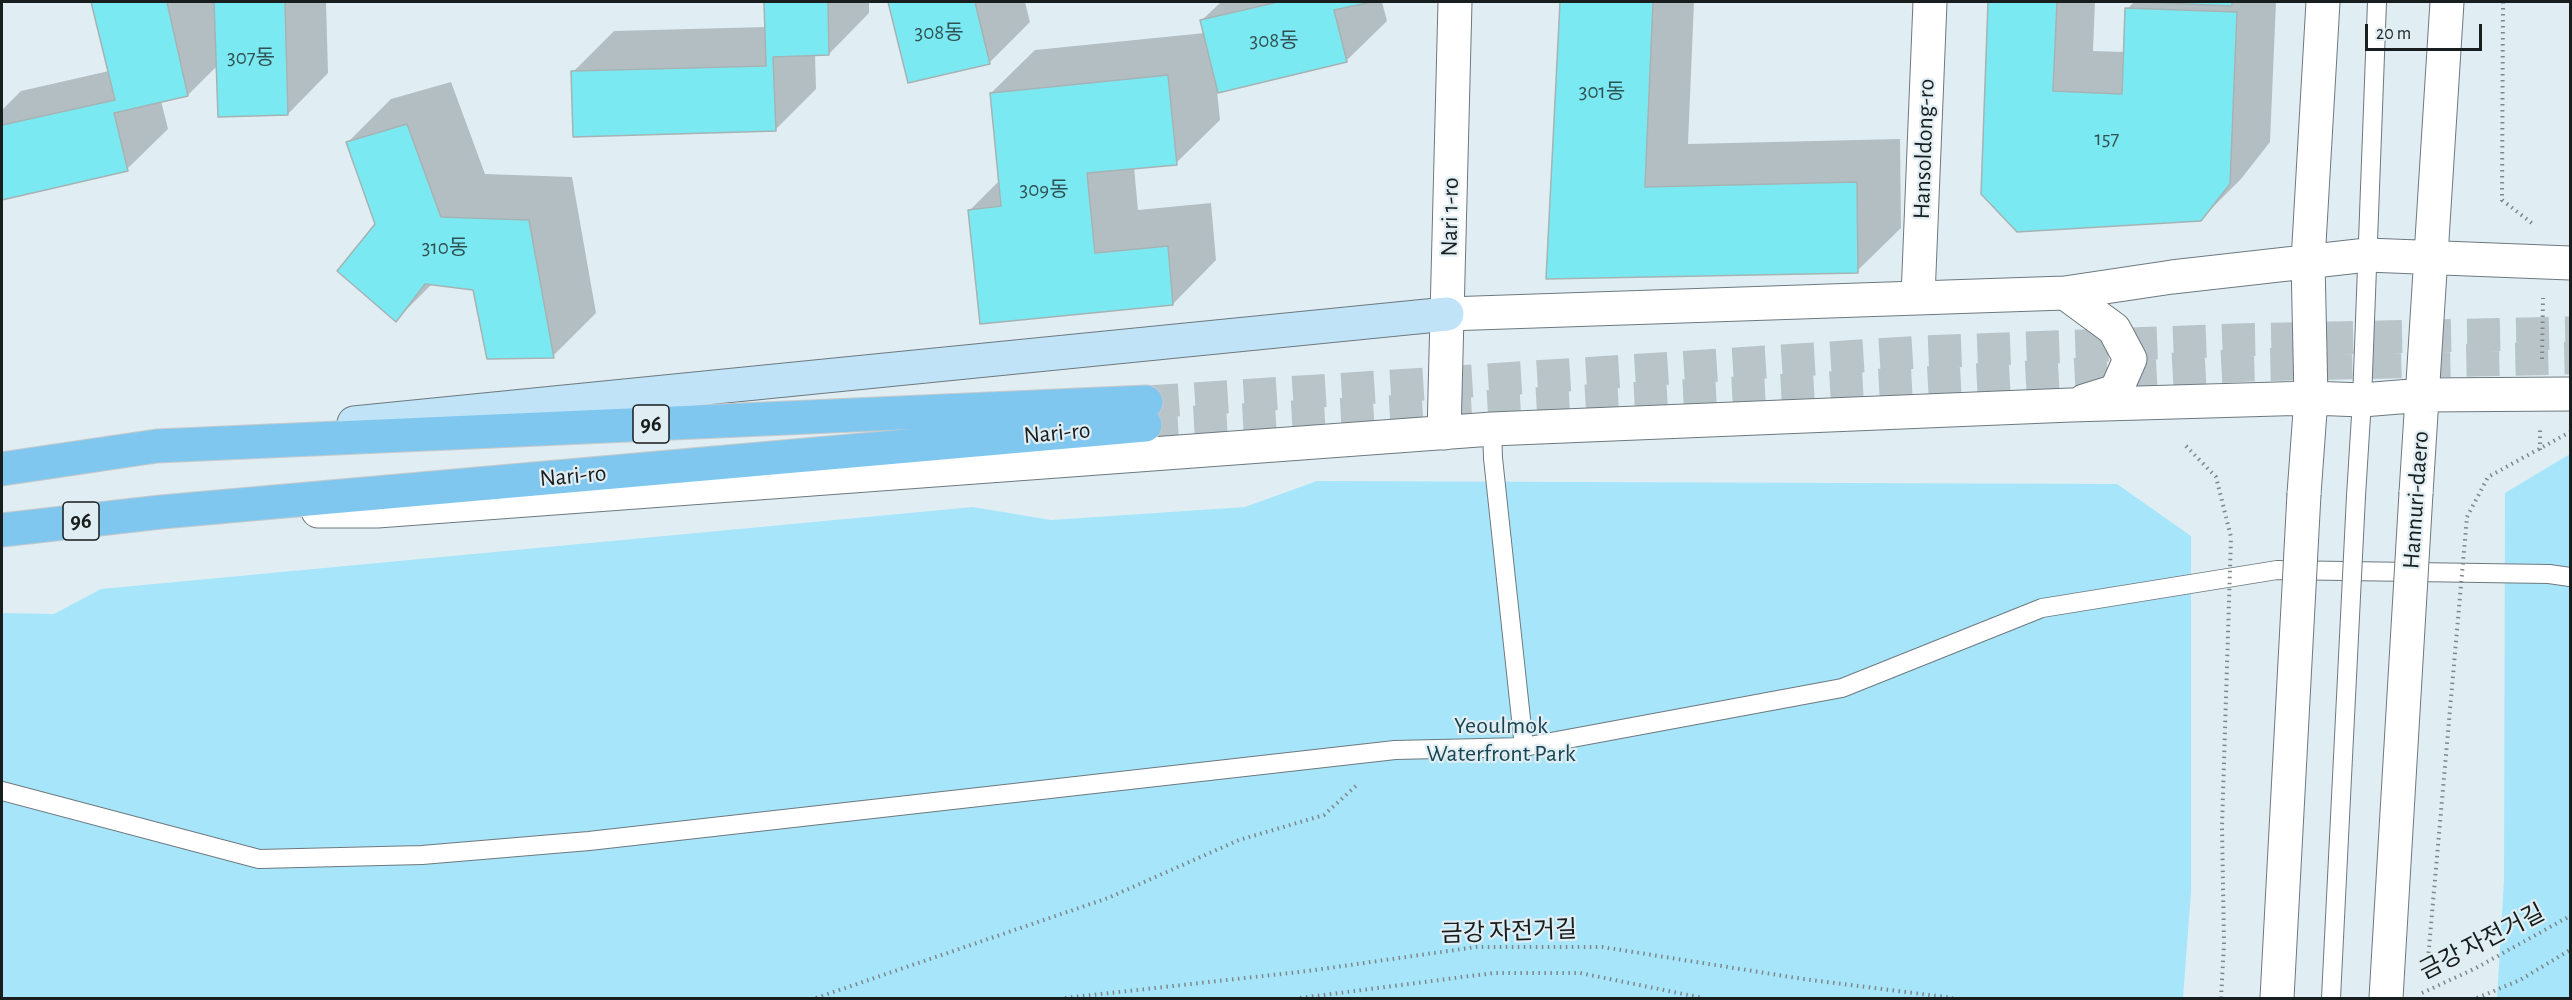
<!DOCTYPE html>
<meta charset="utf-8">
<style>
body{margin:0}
#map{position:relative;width:2572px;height:1000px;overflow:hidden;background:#e0eef3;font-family:"Alegreya Sans",sans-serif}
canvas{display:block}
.frame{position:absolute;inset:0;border:3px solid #181d1e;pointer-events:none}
.scale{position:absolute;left:2365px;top:24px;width:117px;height:27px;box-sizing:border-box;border:3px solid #181d1e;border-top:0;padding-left:8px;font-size:18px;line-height:21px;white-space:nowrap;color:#181d1e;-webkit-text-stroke:4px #e0eef3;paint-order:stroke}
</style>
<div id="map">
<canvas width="2572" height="1000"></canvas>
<div class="frame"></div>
<div class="scale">20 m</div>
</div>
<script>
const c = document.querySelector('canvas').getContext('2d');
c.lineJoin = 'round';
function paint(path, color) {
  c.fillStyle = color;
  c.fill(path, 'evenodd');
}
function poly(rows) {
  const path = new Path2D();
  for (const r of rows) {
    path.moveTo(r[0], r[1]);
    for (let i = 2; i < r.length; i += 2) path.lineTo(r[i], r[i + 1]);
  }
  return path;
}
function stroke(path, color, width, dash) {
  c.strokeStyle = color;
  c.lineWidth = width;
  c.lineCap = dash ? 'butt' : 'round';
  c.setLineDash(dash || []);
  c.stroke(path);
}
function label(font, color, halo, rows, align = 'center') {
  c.font = font + ' "Alegreya Sans","Noto Sans KR",sans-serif';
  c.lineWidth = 4.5;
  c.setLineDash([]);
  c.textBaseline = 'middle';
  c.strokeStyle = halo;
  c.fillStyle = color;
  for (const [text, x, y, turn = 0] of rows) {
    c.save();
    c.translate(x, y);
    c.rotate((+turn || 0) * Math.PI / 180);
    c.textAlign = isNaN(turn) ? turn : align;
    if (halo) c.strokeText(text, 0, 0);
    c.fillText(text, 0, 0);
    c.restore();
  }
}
paint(poly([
 [2570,454,2570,998,2497,998,2504,880,2505,493],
 [1317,481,2117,484,2191,536,2191,892,2183,998,2,998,2,613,54,614,101,589,973,507,1051,520,1245,507]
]), '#a7e5fa');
paint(poly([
 [93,2,326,2,328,73,288,114,218,65,188,95,161,101,168,129,127,169,2,198,2,110,21,91,109,71],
 [765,2,869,2,869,13,829,54,815,54,816,89,775,130,573,72,614,31,766,27],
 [890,2,1025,2,1030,22,989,63,909,81],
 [1221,2,1382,2,1387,21,1346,61,1217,91,1220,120,1176,163,1134,167,1138,210,1211,203,1216,260,1173,304,970,210,1000,180,991,93,1035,50,1205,33,1202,20],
 [1561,2,1694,2,1688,144,1900,139,1901,228,1857,271,1548,278],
 [1989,2,2095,2,2093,51,2125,52,2127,9,2134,2,2276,2,2270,142,2241,179,2200,220,1982,193],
 [451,82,485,174,572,177,596,313,553,356,474,289,432,284,396,320,377,225,348,142,391,99]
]), '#0003');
const building = poly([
 [91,2,167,2,188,96,114,113,128,171,2,200,2,125,115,100,91,2],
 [214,2,285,2,288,115,218,117,214,2],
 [764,2,828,2,829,55,773,57,776,131,573,137,571,71,766,66,764,2],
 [888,2,975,2,990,64,908,83,888,2],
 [1278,2,1372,2,1334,10,1347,62,1218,93,1200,20,1278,2],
 [1560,2,1653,2,1645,187,1857,182,1858,273,1546,279,1560,2],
 [1988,2,2057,2,2053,91,2122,94,2125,8,2237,12,2230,184,2201,221,2017,232,1981,194,1988,2],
 [2144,2,2232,2,2232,6,2144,2],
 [1168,75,1177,165,1087,173,1095,253,1168,246,1173,305,980,324,968,210,1001,206,990,93,1168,75],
 [407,124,441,217,529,220,554,358,487,359,473,290,425,284,396,322,337,271,375,224,346,142,407,124]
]);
paint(building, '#7be9f1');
stroke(building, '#a5b3b4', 1.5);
stroke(poly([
 [1146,402,1922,352,2237,340,2570,333],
 [1145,425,2250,365,2570,358]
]), '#b8c4c8', 33, [33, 16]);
const service = poly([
 [1492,429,1493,458,1524,747],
 [2356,496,2362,400,2377,2],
 [2,791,259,859,422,855,589,841,1395,750,1524,747,1842,688,2042,608,2277,570,2549,574,2570,577]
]);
const minor = poly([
 [1918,297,1930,2],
 [1444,433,1455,2]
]);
const tertiary = poly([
 [2065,293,2114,329,2130,359,2116,391,2084,401],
 [1447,314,2065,293,2172,277,2367,255,2570,263],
 [2416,493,2447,2],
 [2304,494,2311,398,2308,261,2323,2],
 [318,511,377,511,1492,429,2071,405,2311,398,2362,400,2424,395,2570,394]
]);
const secondary = poly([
 [354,423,1447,314]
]);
const primary = poly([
 [2,469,157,446,1146,402],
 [2,530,161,512,1145,425]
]);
stroke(service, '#6d797e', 20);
stroke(minor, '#6d797e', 35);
stroke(tertiary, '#6d797e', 35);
stroke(secondary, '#6d797e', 35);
stroke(primary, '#c8c9c9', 35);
stroke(poly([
 [2503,2,2502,200,2533,224],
 [2542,359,2543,298],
 [2186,446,2216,477,2231,537],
 [2540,450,2540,430],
 [2467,517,2488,477,2570,432],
 [2422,993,2476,968,2570,916],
 [816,998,1108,898,1239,840,1324,815,1358,784],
 [1065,998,1308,971,1476,947,1602,947,1803,979,1953,998],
 [1300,998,1494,973,1580,973,1703,998],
 [2477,998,2520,980,2570,950]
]), '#7e878a', 4, [1.5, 4.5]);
stroke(service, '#fff', 18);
stroke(minor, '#fff', 33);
stroke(tertiary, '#fff', 33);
stroke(secondary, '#c0e3f7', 33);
stroke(primary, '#80c7ef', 33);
const serviceBridge = poly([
 [2331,998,2356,496]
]);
const tertiaryBridge = poly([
 [2277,998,2304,494],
 [2386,998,2416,493]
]);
stroke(serviceBridge, '#6d797e', 20, []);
stroke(tertiaryBridge, '#6d797e', 35, []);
stroke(poly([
 [2428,959,2467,517],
 [2221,998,2224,945,2222,826,2231,537]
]), '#7e878a', 4, [1.5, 4.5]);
stroke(serviceBridge, '#fff', 18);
stroke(tertiaryBridge, '#fff', 33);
label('21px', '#315053', null, [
 ["308동",939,33],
 ["308동",1274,41],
 ["307동",251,58],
 ["301동",1602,92],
 ["157",2107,139],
 ["309동",1044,190],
 ["310동",445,248]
]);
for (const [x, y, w] of [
 [651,424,36],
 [81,521,36]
]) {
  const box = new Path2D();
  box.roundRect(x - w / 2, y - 19, w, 38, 4.5);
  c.fillStyle = '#e0eef3';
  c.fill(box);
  stroke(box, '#181d1e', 1.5);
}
label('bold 22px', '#181d1e', null, [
 ["96",651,424],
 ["96",81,521]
]);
label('24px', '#181d1e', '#e0eef3', [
 ["Hansoldong-ro",1924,149,-88],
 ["Nari 1-ro",1450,217,-89],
 ["Nari-ro",1057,433,-5],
 ["Nari-ro",573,476,-5],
 ["Hannuri-daero",2416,500,-86],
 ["금강 자전거길",1509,932,-2],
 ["금강 자전거길",2482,942,-27]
]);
label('24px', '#184451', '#e0eef3', [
 ["Yeoulmok",1501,726],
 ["Waterfront Park",1501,754]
]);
</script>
